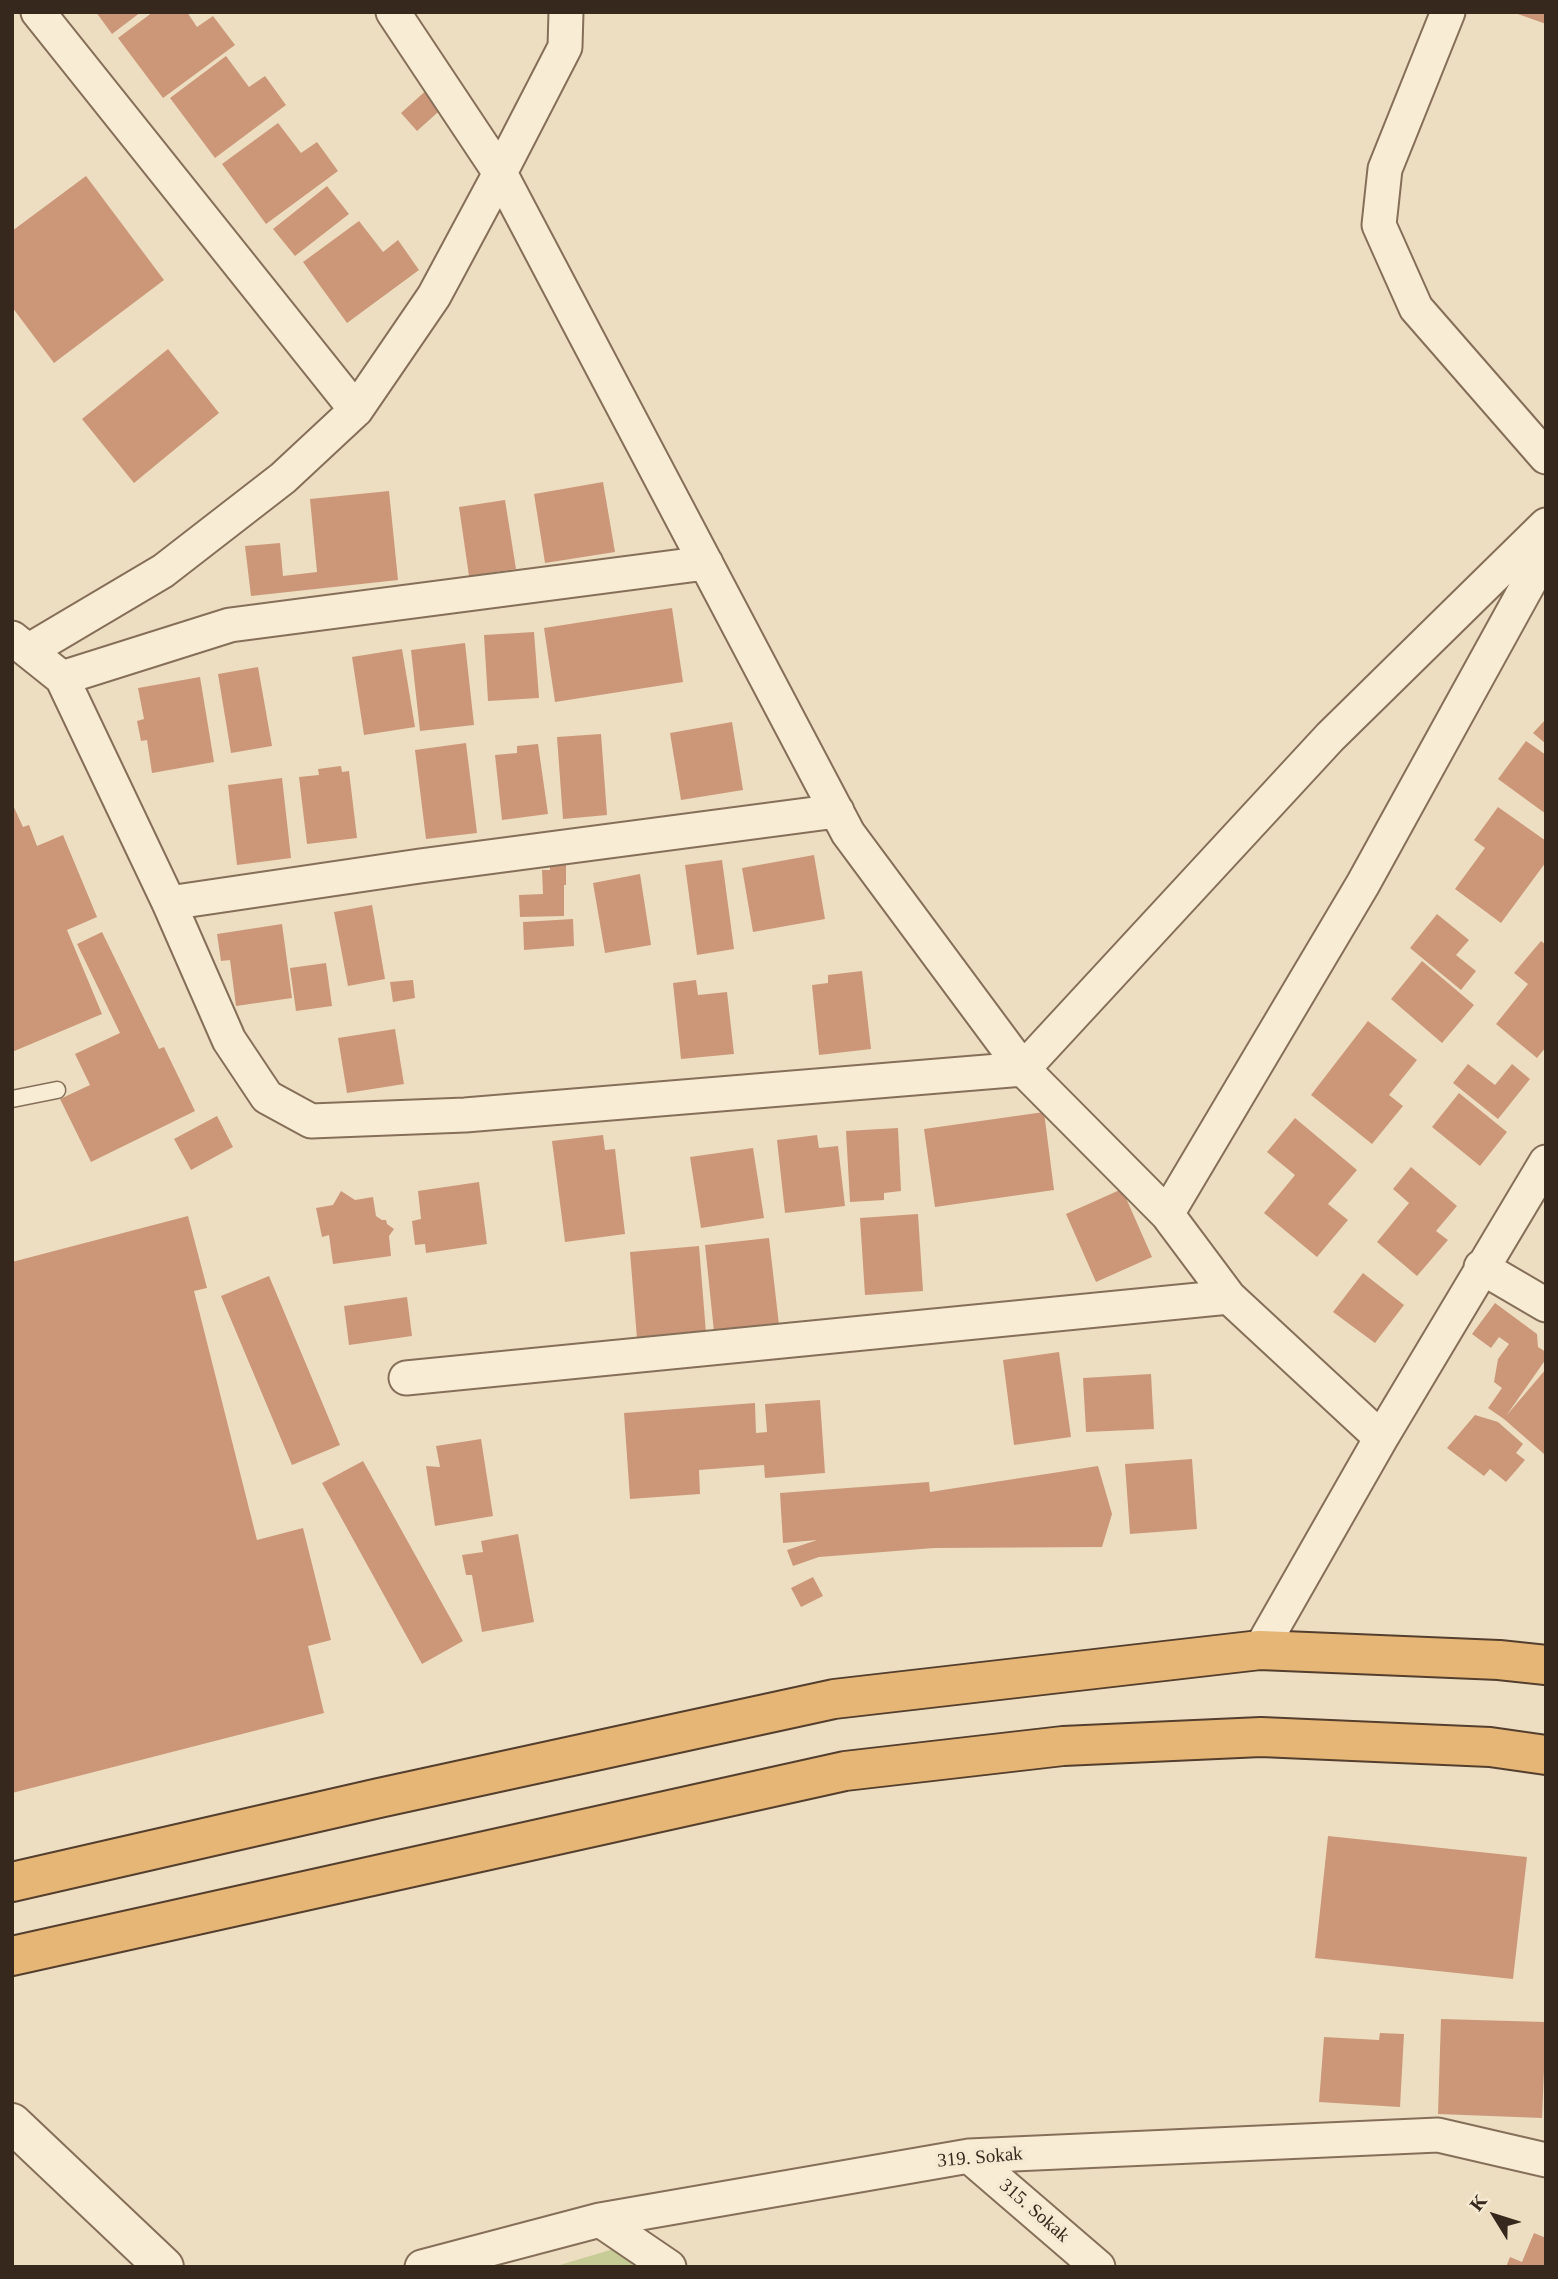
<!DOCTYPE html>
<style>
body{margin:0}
#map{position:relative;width:1558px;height:2279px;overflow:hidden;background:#eddec1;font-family:Georgia,serif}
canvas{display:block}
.frame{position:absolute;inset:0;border:14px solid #36281d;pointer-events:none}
.north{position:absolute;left:1460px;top:2181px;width:70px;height:70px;-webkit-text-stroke:5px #f5e9d1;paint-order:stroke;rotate:308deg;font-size:19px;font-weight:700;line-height:28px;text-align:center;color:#36281d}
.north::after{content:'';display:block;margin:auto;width:24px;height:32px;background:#36281d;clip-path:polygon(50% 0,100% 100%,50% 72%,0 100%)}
</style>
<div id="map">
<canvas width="1558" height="2279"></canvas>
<div class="frame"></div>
<div class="north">K</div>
</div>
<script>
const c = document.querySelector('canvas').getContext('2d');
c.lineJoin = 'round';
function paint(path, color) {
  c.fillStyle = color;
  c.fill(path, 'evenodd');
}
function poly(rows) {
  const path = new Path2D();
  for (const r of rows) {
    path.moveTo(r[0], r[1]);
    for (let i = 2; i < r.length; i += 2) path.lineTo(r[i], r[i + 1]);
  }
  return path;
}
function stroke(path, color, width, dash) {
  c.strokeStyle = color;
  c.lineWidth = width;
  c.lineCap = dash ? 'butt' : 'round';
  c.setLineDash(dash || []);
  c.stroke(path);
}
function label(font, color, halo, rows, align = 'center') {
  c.font = font + ' Georgia,serif';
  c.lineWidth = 7;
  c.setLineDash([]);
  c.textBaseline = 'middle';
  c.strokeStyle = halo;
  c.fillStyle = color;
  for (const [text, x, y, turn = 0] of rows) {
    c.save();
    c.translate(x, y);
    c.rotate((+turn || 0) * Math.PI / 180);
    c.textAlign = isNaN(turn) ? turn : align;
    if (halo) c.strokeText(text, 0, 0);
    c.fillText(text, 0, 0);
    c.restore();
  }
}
paint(poly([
 [617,2248,634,2267,553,2267]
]), '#c7cb96');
paint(poly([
 [96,12,141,12,112,34],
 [153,12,187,12,197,27,213,16,235,45,163,98,118,38],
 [1515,12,1546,12,1546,24,1515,13],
 [226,56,249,87,265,76,286,105,215,158,170,98],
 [430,87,446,105,417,131,401,113],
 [278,123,301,153,317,142,338,171,266,224,222,164],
 [86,176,164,280,54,363,12,307,12,231],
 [327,186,349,214,295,256,273,229],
 [359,221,383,252,398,240,419,270,347,323,303,262],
 [168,349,219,413,134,483,82,419],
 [603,482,615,552,545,563,534,494],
 [389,491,398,580,251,596,245,546,280,543,283,576,317,572,310,499],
 [505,500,516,569,469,576,459,507],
 [672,608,683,682,555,702,544,628],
 [534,632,539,698,488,701,484,635],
 [465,643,474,725,420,731,411,650],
 [402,649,415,727,364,735,352,657],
 [258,667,272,746,231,753,218,674],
 [200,677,214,762,152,773,147,740,141,741,137,721,144,719,138,688],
 [1546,719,1546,744,1533,733],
 [732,722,743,790,681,800,670,733],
 [601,734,607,815,563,819,557,737],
 [1526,741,1546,755,1546,814,1498,779],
 [466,743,477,833,426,839,415,750],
 [538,744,548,814,502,820,495,755,517,753,517,746],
 [341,766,342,772,349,771,357,838,307,844,299,777,319,775,318,769],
 [282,778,291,858,237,865,228,785],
 [12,803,23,827,29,825,37,846,63,835,97,917,67,930,102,1014,12,1052],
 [1498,807,1546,841,1546,862,1501,923,1455,889,1485,848,1474,840],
 [814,855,825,919,753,932,742,868],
 [722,860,734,949,697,955,685,865],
 [550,863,566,863,566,885,564,885,564,916,520,917,519,895,543,894,542,870,550,870],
 [640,874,651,945,605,953,593,883],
 [372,905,385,979,348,986,334,912],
 [1437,914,1469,940,1456,955,1476,971,1461,990,1410,948],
 [573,919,574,946,524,950,523,922],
 [282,924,292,998,236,1006,230,960,221,961,217,934],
 [102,932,159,1049,164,1047,195,1111,91,1162,60,1099,90,1085,75,1054,120,1033,77,944],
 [1541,941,1546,945,1546,1047,1537,1058,1496,1024,1528,984,1514,973],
 [1422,961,1474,1005,1442,1043,1391,999],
 [326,963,332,1006,296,1011,290,968],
 [862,971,871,1049,819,1055,812,985,828,983,828,975],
 [413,980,415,998,393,1002,390,982],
 [696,980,698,995,727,992,734,1054,681,1059,673,983],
 [1368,1021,1417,1060,1389,1095,1403,1106,1372,1144,1311,1095],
 [395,1029,404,1084,347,1093,338,1038],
 [1468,1064,1495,1085,1512,1064,1530,1079,1498,1119,1453,1083],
 [1459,1093,1507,1132,1480,1166,1432,1127],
 [1044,1112,1054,1190,935,1207,924,1129],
 [217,1116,233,1147,191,1170,174,1139],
 [1295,1118,1357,1170,1328,1204,1348,1220,1317,1257,1264,1213,1295,1175,1267,1152],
 [898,1128,901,1191,884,1193,884,1200,850,1202,846,1131],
 [603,1135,605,1150,615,1149,625,1234,565,1242,552,1141],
 [817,1135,819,1148,838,1146,845,1206,785,1213,777,1140],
 [753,1148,764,1218,701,1228,690,1157],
 [1411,1167,1457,1206,1436,1231,1448,1240,1417,1276,1377,1242,1409,1203,1393,1189],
 [479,1182,487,1244,426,1253,425,1244,415,1245,412,1221,421,1219,418,1191],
 [1122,1189,1152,1257,1096,1282,1066,1214],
 [341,1191,355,1200,373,1197,376,1216,382,1220,386,1220,387,1224,394,1229,389,1236,391,1256,333,1264,329,1235,322,1237,316,1208,333,1205],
 [918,1214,923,1291,865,1295,860,1218],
 [188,1216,207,1288,194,1291,257,1540,303,1528,331,1640,308,1646,324,1713,12,1793,12,1262],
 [769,1238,779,1325,714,1332,705,1245],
 [699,1246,706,1333,637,1339,630,1252],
 [1363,1273,1404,1305,1375,1343,1333,1312],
 [269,1276,340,1445,292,1465,221,1296],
 [407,1297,412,1336,349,1345,344,1306],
 [1495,1303,1537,1334,1538,1347,1546,1352,1546,1359,1506,1416,1546,1369,1544,1454,1504,1419,1488,1408,1502,1388,1494,1382,1498,1359,1509,1344,1499,1337,1491,1348,1472,1334],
 [1059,1352,1071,1437,1014,1445,1003,1360],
 [1151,1374,1154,1429,1086,1432,1083,1378],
 [820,1400,825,1473,765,1478,764,1465,699,1470,700,1494,630,1499,624,1413,755,1403,756,1433,767,1432,765,1404],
 [1475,1415,1498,1422,1523,1444,1516,1453,1525,1460,1506,1482,1490,1469,1484,1476,1447,1448],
 [481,1439,493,1516,435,1526,426,1466,440,1467,436,1446],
 [1192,1459,1197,1529,1130,1534,1125,1464],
 [363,1461,463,1641,422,1664,322,1483],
 [1098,1466,1112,1514,1102,1547,934,1548,819,1557,793,1566,787,1550,817,1540,783,1543,780,1493,929,1482,930,1492],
 [518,1534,534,1622,482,1632,472,1575,466,1575,462,1555,483,1552,481,1541],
 [813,1577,823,1596,801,1607,791,1588],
 [1328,1836,1527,1857,1513,1979,1315,1958],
 [1441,2019,1546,2022,1542,2118,1438,2114],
 [1380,2033,1404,2034,1400,2107,1319,2102,1324,2037,1379,2040],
 [1534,2233,1546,2238,1546,2267,1506,2267,1510,2257,1522,2262]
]), '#cb9778');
const service = poly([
 [12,1099,57,1090]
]);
const minor = poly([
 [38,12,356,410],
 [393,12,500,173,848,833,1023,1069,1167,1214,1229,1297,1381,1438],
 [1448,12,1385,169,1379,225,1416,308,1546,457],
 [12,638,62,678,169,903,229,1040,267,1097,311,1121,465,1115,1023,1069,1330,737,1546,525],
 [28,651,163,571,283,478,356,410,434,296,500,173,565,47,566,12],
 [62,678,230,625,706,563],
 [169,903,420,866,837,811],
 [1167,1214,1363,884,1546,552],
 [1481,1267,1546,1305],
 [406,1378,1229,1297],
 [1260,1650,1381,1438,1546,1162],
 [969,2156,1098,2267],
 [600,2220,669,2267],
 [422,2267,600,2220,969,2156,1438,2135,1546,2160]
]);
const tertiary = poly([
 [12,2123,164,2267]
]);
const trunk = poly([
 [12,1882,379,1798,834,1699,1260,1650,1499,1660,1546,1665],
 [12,1956,845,1771,1063,1746,1261,1737,1490,1747,1546,1755]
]);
stroke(service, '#866f59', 19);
stroke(minor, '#866f59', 37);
stroke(tertiary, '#866f59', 42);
stroke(trunk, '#543e2d', 42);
stroke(service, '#f8ecd4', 16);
stroke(minor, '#f8ecd4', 33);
stroke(tertiary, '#f8ecd4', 38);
stroke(trunk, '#e6b676', 38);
label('19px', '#36281d', '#f5e9d1', [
 ["319. Sokak",980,2158,-5],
 ["315. Sokak",1034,2211,41]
]);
</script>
